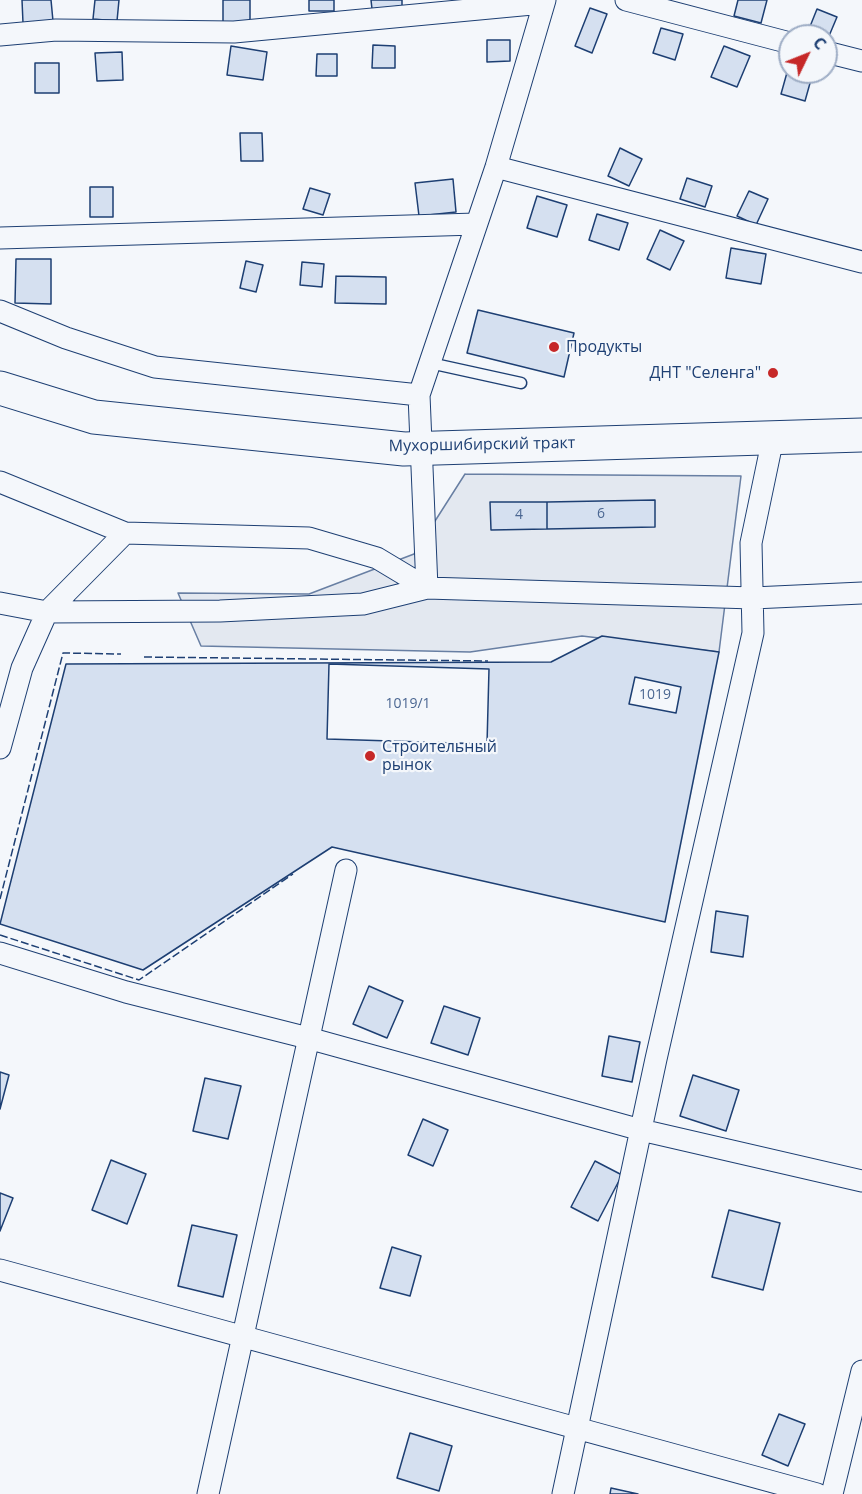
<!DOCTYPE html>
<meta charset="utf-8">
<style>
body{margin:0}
#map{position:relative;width:862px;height:1494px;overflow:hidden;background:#f4f7fb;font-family:"Open Sans",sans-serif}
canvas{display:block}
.north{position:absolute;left:778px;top:24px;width:60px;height:60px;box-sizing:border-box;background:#f4f7fb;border:2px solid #9eadc5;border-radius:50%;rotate:47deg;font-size:16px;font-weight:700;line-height:24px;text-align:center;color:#1d3f73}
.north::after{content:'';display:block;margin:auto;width:21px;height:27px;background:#c62828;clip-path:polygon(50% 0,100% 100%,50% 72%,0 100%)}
</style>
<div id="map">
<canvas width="862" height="1494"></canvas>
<div class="north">С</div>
</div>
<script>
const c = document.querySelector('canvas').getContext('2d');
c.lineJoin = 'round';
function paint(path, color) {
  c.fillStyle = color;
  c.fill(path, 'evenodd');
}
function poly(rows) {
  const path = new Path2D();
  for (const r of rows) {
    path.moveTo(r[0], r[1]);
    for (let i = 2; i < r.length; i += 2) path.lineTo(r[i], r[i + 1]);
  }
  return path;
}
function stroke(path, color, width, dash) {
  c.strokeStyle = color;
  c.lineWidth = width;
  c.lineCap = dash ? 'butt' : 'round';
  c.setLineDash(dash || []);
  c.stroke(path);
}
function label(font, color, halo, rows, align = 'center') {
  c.font = font + ' "Open Sans",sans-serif';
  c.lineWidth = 4.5;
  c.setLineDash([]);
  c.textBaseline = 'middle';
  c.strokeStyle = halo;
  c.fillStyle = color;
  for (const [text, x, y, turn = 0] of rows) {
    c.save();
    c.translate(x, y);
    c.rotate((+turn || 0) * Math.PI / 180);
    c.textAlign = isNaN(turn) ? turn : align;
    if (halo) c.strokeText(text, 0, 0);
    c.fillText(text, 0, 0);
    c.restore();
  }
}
const parking = poly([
 [465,474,741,476,719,652,582,636,470,652,201,646,178,593,309,594,414,554,465,474]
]);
paint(parking, '#e3e8f0');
stroke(parking, '#687fa3', 1.5);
const building = poly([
 [22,0,51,0,53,21,23,23,22,0],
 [95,0,119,0,117,21,93,19,95,0],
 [223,0,250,0,250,22,223,22,223,0],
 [309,0,334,0,334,11,309,11,309,0],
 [371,0,402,0,402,6,372,9,371,0],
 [738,0,767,0,761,23,734,16,738,0],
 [590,8,607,14,592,53,575,46,590,8],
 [817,9,837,17,829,36,809,29,817,9],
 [661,28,683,34,675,60,653,53,661,28],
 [487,40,510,40,510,61,487,62,487,40],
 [373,45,395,46,395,68,372,68,373,45],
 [231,46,267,52,263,80,227,75,231,46],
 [724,46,750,56,737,87,711,77,724,46],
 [122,52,123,80,97,81,95,53,122,52],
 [317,54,337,54,337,76,316,76,317,54],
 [35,63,59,63,59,93,35,93,35,63],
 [788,69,790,72,812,76,805,101,781,94,788,69],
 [240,133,262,133,263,161,241,161,240,133],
 [620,148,642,159,629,186,608,176,620,148],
 [687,178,712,186,705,207,680,199,687,178],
 [453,179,456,212,419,216,415,183,453,179],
 [90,187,113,187,113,217,90,217,90,187],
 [310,188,330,194,323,215,303,209,310,188],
 [749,191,768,199,756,225,737,216,749,191],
 [537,196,567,205,557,237,527,228,537,196],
 [597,214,628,223,619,250,589,240,597,214],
 [660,230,684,241,670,270,647,259,660,230],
 [731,248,766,254,761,284,726,278,731,248],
 [16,259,51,259,51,304,15,303,16,259],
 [246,261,263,265,256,292,240,288,246,261],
 [302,262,324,264,322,287,300,285,302,262],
 [336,276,386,277,386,304,335,303,336,276],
 [478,310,574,333,564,377,467,353,478,310],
 [655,500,655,527,547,529,547,502,655,500],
 [490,502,547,502,547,529,491,530,490,502],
 [602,636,719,652,665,922,332,847,143,970,0,924,66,664,551,662,602,636],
 [329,664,489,669,487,744,327,739,329,664],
 [635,677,681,687,676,713,629,704,635,677],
 [716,911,748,916,743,957,711,952,716,911],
 [369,986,403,1001,387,1038,353,1024,369,986],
 [444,1006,480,1018,468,1055,431,1043,444,1006],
 [609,1036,640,1042,632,1082,602,1076,609,1036],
 [0,1072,9,1075,0,1109,0,1072],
 [693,1075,739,1090,726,1131,680,1116,693,1075],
 [205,1078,241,1086,228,1139,193,1131,205,1078],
 [423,1119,448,1130,433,1166,408,1155,423,1119],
 [111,1160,146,1174,127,1224,92,1210,111,1160],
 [595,1161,622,1175,598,1221,571,1207,595,1161],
 [0,1193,13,1198,0,1231,0,1193],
 [729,1210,780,1223,763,1290,712,1277,729,1210],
 [192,1225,237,1235,223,1297,178,1286,192,1225],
 [392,1247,421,1256,410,1296,380,1288,392,1247],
 [779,1414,805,1424,788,1466,762,1455,779,1414],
 [410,1433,452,1446,439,1491,397,1478,410,1433],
 [611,1488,638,1494,610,1494,611,1488]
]);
paint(building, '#d5e0f0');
stroke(building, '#1d3f73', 1.5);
const lane = poly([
 [430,363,521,383]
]);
const street = poly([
 [626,0,790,43],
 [0,35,56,30,234,32,543,3],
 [826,52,862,61],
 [496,167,862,262],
 [0,238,476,224],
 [0,311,66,338,155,367,419,395],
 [0,482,125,533,309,538,377,558,427,588],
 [427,588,419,395,496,167,545,0],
 [0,603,47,612,220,611,363,604,427,588,753,598,862,593],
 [0,748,22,668,47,612,125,533],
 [0,953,126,992,308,1038,641,1130,862,1181],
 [0,1270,817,1494],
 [208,1494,346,870],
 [563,1494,656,1059,753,633,751,543,773,438],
 [832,1494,862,1371]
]);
const primary = poly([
 [0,388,94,417,404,449,862,435]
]);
stroke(lane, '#1d3f73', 13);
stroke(street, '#1d3f73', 23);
stroke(primary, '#1d3f73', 35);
stroke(lane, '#f4f7fb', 10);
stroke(street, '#f4f7fb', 21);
stroke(primary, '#f4f7fb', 33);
stroke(poly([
 [144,657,488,661],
 [0,899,63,653,121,654],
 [0,935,139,980,293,874]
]), '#1d3f73', 1.5, [8, 3]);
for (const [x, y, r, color] of [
 [554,347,6,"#c62828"],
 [773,373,6,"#c62828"],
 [370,756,6,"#c62828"]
]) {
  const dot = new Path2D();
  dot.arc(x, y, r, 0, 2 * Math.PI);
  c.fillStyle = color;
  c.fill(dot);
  stroke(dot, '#f4f7fb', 2);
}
label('14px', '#4b6792', null, [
 ["6",601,514],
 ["4",519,515],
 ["1019",655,695],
 ["1019/1",408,704]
]);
label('16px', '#1d3f73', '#f4f7fb', [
 ["Продукты",566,347],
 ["ДНТ \"Селенга\"",761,373,"right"],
 ["Строительный",382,747],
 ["рынок",382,765]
], 'left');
label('16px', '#1d3f73', '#f4f7fb', [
 ["Мухоршибирский тракт",482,445,-1]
]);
</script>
